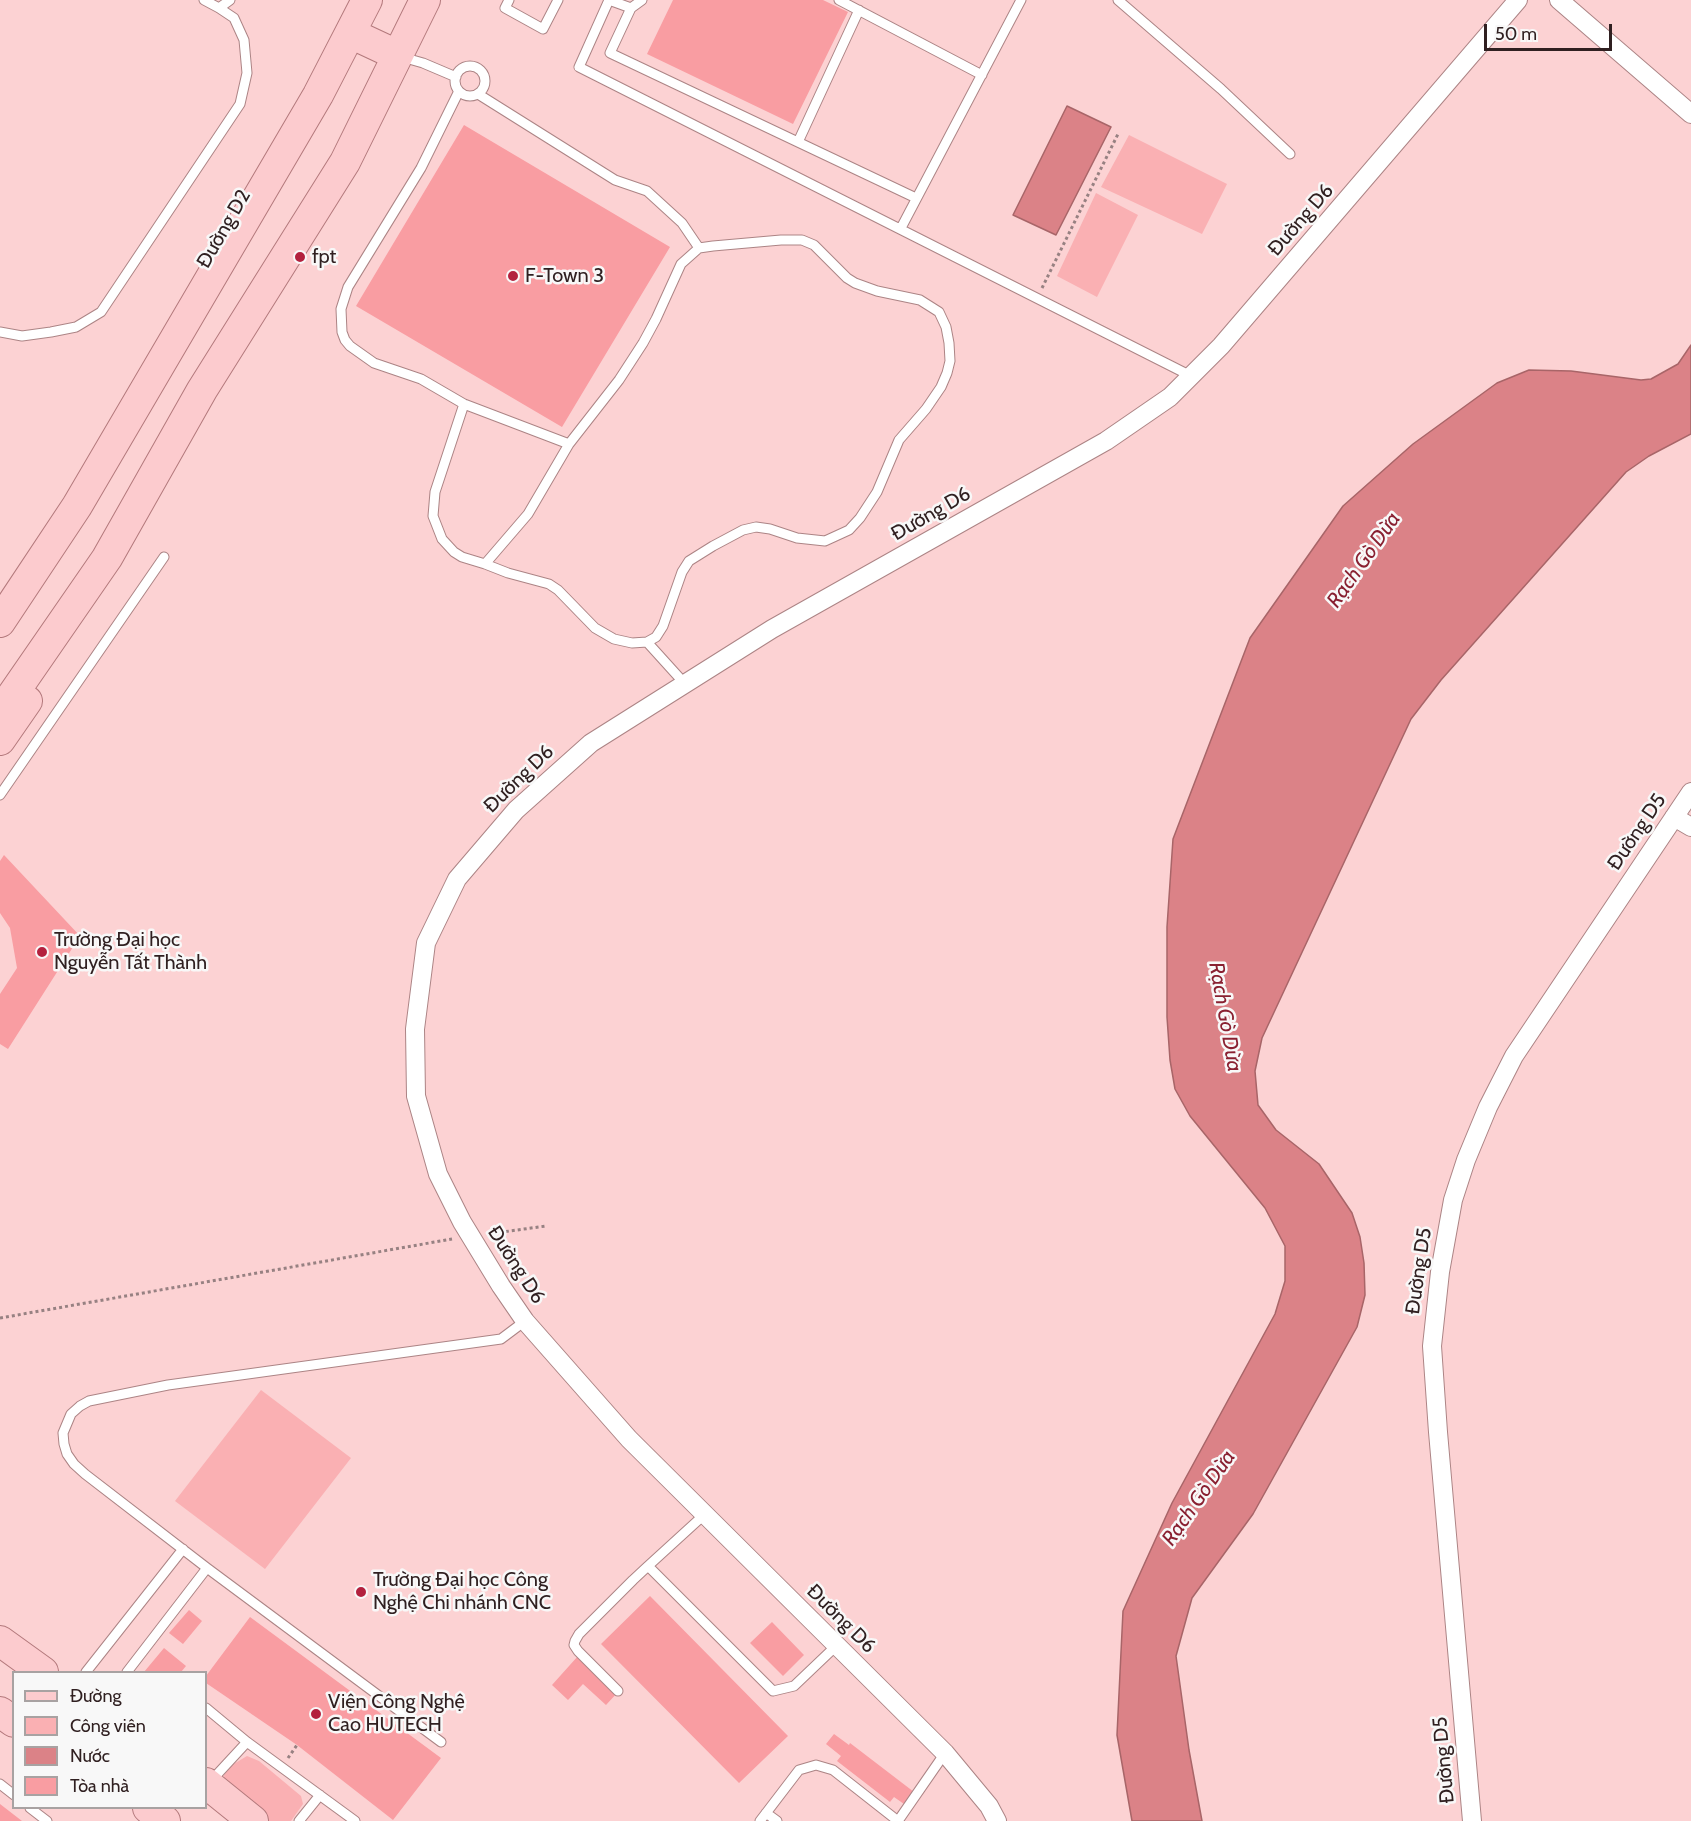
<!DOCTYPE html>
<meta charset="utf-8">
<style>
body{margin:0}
#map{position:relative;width:1691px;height:1821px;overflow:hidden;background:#ffe4e4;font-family:Cabin,sans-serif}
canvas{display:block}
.legend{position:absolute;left:12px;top:1671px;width:195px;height:138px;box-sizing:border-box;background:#f8f8f8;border:2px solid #a8a2a2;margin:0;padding:8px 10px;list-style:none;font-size:18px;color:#302021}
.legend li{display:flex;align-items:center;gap:12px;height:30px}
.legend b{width:30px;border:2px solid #a8a2a2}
.scale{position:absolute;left:1484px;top:24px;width:128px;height:27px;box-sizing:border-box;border:3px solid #302021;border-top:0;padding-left:8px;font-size:18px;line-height:21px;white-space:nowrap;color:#302021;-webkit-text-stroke:4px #f8f8f8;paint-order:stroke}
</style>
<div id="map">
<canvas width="1691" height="1821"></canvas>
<ul class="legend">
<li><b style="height:8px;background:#fccbce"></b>Đường</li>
<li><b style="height:16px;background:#fab0b3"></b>Công viên</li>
<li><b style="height:16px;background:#db8287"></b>Nước</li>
<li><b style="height:16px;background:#f99da2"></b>Tòa nhà</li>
</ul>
<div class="scale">50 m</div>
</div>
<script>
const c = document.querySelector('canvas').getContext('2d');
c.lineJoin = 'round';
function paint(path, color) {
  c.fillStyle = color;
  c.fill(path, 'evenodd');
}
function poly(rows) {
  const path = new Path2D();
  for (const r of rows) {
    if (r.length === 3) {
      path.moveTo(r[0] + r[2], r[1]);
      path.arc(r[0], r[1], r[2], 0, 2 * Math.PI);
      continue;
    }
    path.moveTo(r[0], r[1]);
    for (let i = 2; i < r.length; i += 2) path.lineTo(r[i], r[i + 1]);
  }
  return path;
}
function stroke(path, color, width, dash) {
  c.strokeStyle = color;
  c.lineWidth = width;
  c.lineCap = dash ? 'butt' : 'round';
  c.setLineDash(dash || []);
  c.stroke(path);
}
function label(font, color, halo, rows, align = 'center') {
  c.font = font + ' Cabin,sans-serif';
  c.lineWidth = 5;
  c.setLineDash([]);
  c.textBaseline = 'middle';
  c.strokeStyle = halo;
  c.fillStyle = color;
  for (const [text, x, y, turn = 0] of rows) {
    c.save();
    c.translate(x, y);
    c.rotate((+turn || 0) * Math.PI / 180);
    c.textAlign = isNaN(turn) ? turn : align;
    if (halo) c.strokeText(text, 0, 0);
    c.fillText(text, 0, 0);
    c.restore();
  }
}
paint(poly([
 [0,0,1691,0,1691,1821,0,1821],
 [14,1672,206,1672,206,1808,14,1808]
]), '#fcd2d3');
paint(poly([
 [1129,135,1227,184,1202,234,1101,187],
 [1096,193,1138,215,1097,297,1057,276],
 [261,1390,351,1458,265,1569,175,1501],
 [247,1756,259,1761,301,1796,303,1804,291,1821,263,1821,225,1791,224,1775,232,1765]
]), '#fab0b3');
const water = poly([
 [1067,106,1111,127,1056,235,1013,215,1067,106],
 [1691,345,1691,434,1649,456,1626,472,1441,680,1411,719,1262,1038,1255,1071,1258,1105,1276,1130,1319,1164,1352,1213,1360,1237,1364,1263,1365,1295,1357,1327,1253,1514,1192,1598,1176,1656,1189,1750,1202,1821,1132,1821,1117,1735,1123,1611,1172,1503,1275,1314,1285,1281,1285,1246,1265,1208,1190,1116,1175,1089,1170,1060,1167,1017,1167,927,1173,839,1250,638,1343,506,1413,444,1497,383,1529,370,1571,371,1641,380,1651,379,1678,364,1691,345]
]);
paint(water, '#db8287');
stroke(water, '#a86568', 1.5);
paint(poly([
 [673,0,823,0,848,12,793,124,647,54],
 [464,125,670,247,562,427,356,306],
 [4,855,80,936,8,1049,0,1044,0,994,17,968,10,928,0,913,0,861],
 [650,1596,788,1736,739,1783,601,1644],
 [189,1610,202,1621,183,1644,169,1633],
 [250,1617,441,1758,393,1820,297,1745,206,1683,206,1676],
 [772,1622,804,1655,783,1676,750,1643],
 [164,1648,186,1666,181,1672,144,1672],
 [578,1656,618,1692,606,1705,583,1684,568,1700,552,1685],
 [834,1734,849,1745,850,1743,914,1792,904,1804,894,1797,890,1802,837,1761,841,1756,826,1744],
 [0,1804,22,1821,0,1821]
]), '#f99da2');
const lane = poly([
 [509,0,505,8,543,29,558,0],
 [642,0,631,8,610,53,916,198],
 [839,0,982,75],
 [1118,0,1221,89,1290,154],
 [219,8,230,0],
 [631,8,609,0,579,67,1191,376],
 [402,57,423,63,456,77],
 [470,81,15],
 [459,91,421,168,348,287,341,309,342,332,345,340,350,346,374,363,421,379,464,404,569,444],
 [478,94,615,180,647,191,682,223,699,248,681,264,656,319,643,343,619,380,569,444,528,514,485,564],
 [798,142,859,10],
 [901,228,1021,0],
 [0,332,22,336,51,332,76,327,101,312,240,104,247,73,244,40,234,18,219,8,204,0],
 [464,404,435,492,433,516,442,539,454,552,462,557,485,564,508,573,549,584,558,590,595,628,614,639,632,643,647,642,656,637,663,626,682,572,689,561,713,546,743,530,756,527,770,529,797,538,825,541,849,530,860,518,877,492,899,440,926,409,941,387,947,373,950,361,949,343,946,327,939,312,920,300,877,291,855,283,847,278,814,245,802,240,781,240,713,246,699,248],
 [647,642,685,684],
 [0,795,164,557],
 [705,1514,648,1566,773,1691,794,1686,836,1646],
 [86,1672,183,1549],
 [127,1672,207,1568],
 [618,1691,578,1651,574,1645,575,1641,579,1634,633,1580,648,1566],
 [206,1708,247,1742,355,1821],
 [441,1742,207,1568,85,1474,74,1464,67,1454,64,1444,63,1433,71,1414,80,1406,89,1401,168,1385,501,1339,525,1321],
 [210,1782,247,1742],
 [0,1784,14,1795],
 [30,1808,47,1821],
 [766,1813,777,1821],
 [299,1821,320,1795],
 [760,1821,799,1770,816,1765,833,1770,898,1821],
 [898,1821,945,1753]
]);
const street = poly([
 [1559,0,1691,114],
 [1674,817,1691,827],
 [997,1821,989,1806,945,1753,629,1439,525,1321,501,1286,462,1222,438,1174,416,1096,415,1029,426,943,457,879,516,810,591,743,772,629,1106,441,1170,397,1221,346,1518,0],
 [1472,1821,1438,1432,1432,1346,1440,1272,1453,1200,1466,1160,1488,1107,1514,1056,1691,792]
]);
const primary = poly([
 [350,33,397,55],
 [0,622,77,506,318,95,367,0],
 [0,713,107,558,202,390,345,162,425,0],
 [0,740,27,701],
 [0,1641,43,1672],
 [0,1712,14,1722],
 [206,1783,253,1821],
 [148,1808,165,1821]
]);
stroke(lane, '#ac8485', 11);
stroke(street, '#ac8485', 20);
stroke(primary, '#b3797c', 32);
stroke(poly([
 [1042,288,1118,134],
 [488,1234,546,1226],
 [0,1318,452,1239],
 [288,1758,297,1745]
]), '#978182', 3, [3, 3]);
stroke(lane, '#fff', 9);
stroke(street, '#fff', 18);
stroke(primary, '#fccbce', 30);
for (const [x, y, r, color] of [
 [300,257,6,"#b3213e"],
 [513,276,6,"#b3213e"],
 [42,952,6,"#b3213e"],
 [361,1592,6,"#b3213e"],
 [316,1714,6,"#b3213e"]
]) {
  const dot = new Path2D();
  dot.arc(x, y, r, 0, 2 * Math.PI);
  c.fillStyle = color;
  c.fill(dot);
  stroke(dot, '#f8f8f8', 2);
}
label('20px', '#302021', '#f8f8f8', [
 ["Đường D6",1301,220,-49],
 ["Đường D2",224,229,-60],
 ["Đường D6",931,514,-30],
 ["Đường D6",519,779,-44],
 ["Đường D5",1637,832,-56],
 ["Đường D6",516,1265,57],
 ["Đường D5",1419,1271,-82],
 ["Đường D6",841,1619,45],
 ["Đường D5",1444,1760,-95]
]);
label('20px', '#302021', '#f8f8f8', [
 ["fpt",312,257],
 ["F-Town 3",525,276],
 ["Trường Đại học",54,940],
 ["Nguyễn Tất Thành",54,963],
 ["Trường Đại học Công",373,1580],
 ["Nghệ Chi nhánh CNC",373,1603],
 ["Viện Công Nghệ",328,1702],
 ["Cao HUTECH",328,1725]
], 'left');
label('italic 21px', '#892031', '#f8f8f8', [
 ["Rạch Gò Dừa",1364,560,-55],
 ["Rạch Gò Dừa",1225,1017,80],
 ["Rạch Gò Dừa",1199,1498,-55]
]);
</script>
